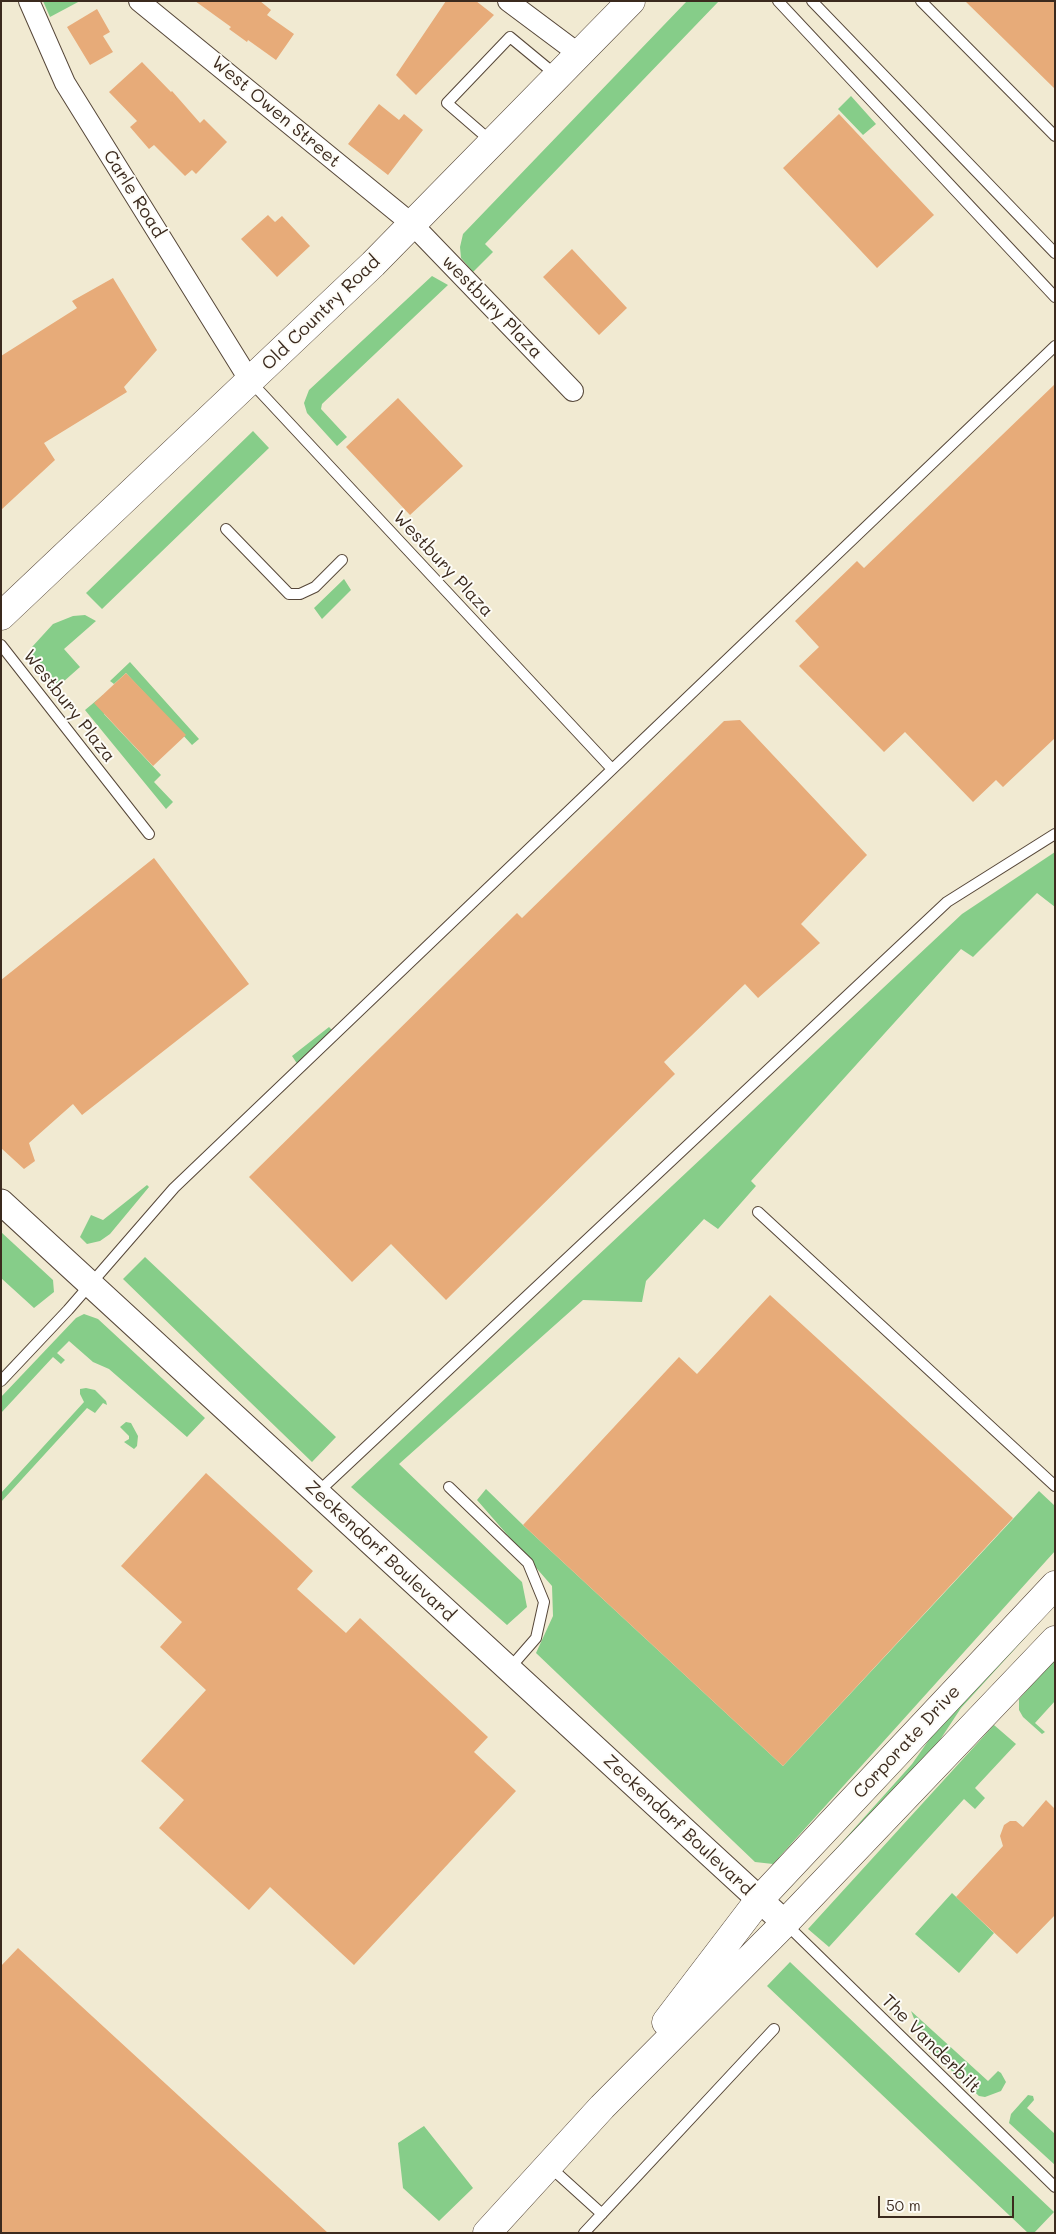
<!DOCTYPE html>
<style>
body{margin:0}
#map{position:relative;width:1056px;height:2234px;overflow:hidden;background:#f1ead2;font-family:Mali,sans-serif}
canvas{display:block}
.frame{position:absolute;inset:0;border:2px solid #3b2a1e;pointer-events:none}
.scale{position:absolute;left:878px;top:2196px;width:136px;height:22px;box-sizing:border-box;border:2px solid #3b2a1e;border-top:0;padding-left:6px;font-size:15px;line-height:18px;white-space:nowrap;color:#3b2a1e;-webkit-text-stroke:4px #fdfcf7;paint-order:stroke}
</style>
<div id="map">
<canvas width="1056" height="2234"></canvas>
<div class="frame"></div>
<div class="scale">50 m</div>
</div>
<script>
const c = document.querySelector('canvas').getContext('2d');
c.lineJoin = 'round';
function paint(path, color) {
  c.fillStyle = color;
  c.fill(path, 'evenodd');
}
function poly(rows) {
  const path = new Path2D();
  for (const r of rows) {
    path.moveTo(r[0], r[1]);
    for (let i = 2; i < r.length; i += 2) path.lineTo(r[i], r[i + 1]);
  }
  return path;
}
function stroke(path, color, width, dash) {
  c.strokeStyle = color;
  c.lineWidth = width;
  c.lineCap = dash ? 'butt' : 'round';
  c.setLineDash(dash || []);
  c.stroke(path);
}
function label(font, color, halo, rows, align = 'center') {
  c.font = font + ' Mali,sans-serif';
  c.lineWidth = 4;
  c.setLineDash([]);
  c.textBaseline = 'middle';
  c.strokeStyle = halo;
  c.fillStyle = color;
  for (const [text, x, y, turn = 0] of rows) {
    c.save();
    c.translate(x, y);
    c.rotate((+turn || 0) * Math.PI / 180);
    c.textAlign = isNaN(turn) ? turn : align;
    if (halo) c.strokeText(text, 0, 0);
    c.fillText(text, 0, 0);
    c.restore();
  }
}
paint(poly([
 [43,1,80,1,50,17],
 [687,1,719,1,485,244,493,252,473,272,461,258,460,247,463,234],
 [851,96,876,124,863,135,838,109],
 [432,276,448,285,322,404,321,409,347,437,337,446,307,413,304,403,309,390],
 [253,431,269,448,102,609,86,593],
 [344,579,351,590,322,619,314,608],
 [85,615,96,621,64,649,80,667,54,690,34,667,30,657,32,647,53,624,73,616],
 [130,662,199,739,192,745,126,673,114,684,110,681],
 [103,695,104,714,161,775,154,782,173,802,166,809,85,710],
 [1055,852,1055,907,1037,893,973,957,961,949,751,1181,756,1186,718,1229,704,1219,646,1281,642,1302,583,1300,399,1464,522,1582,527,1607,507,1625,351,1487,962,914],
 [329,1027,334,1032,298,1065,292,1056],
 [147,1185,149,1187,110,1234,100,1241,87,1244,80,1237,91,1215,103,1220],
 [1,1232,53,1280,54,1292,34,1308,1,1278],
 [145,1257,336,1437,312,1462,123,1279],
 [84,1314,98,1319,205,1418,187,1437,109,1369,93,1362,69,1341,57,1353,65,1360,61,1364,53,1357,1,1413,1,1397,76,1318],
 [86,1388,95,1390,106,1401,107,1405,103,1403,95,1413,87,1408,1,1502,1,1493,84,1402,80,1394,80,1389],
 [126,1422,131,1423,138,1436,137,1446,134,1449,124,1442,129,1439,129,1436,120,1427],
 [486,1489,523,1525,783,1766,1039,1491,1055,1506,1055,1551,773,1864,755,1862,536,1653,553,1616,552,1586,477,1500],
 [1055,1605,961,1708,930,1755,809,1879,912,1764,943,1720],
 [1055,1660,1055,1701,1035,1723,1045,1732,1042,1734,1023,1717,1019,1710,1019,1699],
 [994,1725,1016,1744,975,1788,985,1798,975,1809,964,1799,829,1947,808,1929],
 [952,1893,994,1933,959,1973,915,1934],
 [790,1962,1054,2212,1034,2233,1028,2233,767,1986],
 [911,2011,988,2081,998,2071,1001,2073,1006,2082,1001,2091,985,2097,979,2096,925,2046],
 [1028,2095,1033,2096,1034,2100,1027,2108,1055,2134,1055,2165,1009,2123,1011,2114],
 [424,2126,473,2188,439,2221,403,2188,398,2143]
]), '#86cd89');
paint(poly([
 [195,1,260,1,271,10,267,15,294,34,276,60,248,40,247,42,229,29,231,27],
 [446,1,476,1,494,15,416,95,396,75],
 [965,1,1055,1,1055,89],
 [97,9,110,32,103,36,113,52,90,65,67,27],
 [142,62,171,92,172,91,200,123,204,119,227,142,196,174,192,170,185,176,154,145,149,149,130,127,137,121,109,92],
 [379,104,399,120,404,114,423,130,388,175,348,144],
 [839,114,934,215,877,268,783,168],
 [268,215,275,222,282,216,310,246,277,277,241,239],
 [572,249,627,308,599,335,543,277],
 [113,278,157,350,124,387,127,392,44,443,55,460,1,510,1,356,77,308,72,301],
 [1055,384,1055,738,1003,787,996,780,973,802,905,732,884,752,799,666,819,647,795,621,857,561,864,568],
 [398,398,463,466,410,515,346,447],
 [126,673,186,735,153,766,94,703],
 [740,720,867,855,801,924,820,943,758,998,745,984,664,1062,675,1074,446,1300,391,1244,352,1282,249,1177,517,913,522,918,724,721],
 [154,858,249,984,82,1115,73,1104,29,1143,35,1161,24,1169,1,1148,1,980],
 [770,1295,1013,1518,783,1766,523,1525,679,1357,697,1374],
 [206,1473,313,1571,297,1589,346,1633,360,1618,488,1737,474,1752,516,1791,354,1965,270,1887,249,1910,159,1828,184,1800,141,1761,206,1690,160,1647,182,1622,121,1566],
 [1046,1800,1055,1809,1055,1915,1017,1954,956,1897,1003,1846,1000,1836,1004,1825,1010,1821,1016,1821,1023,1827],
 [18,1948,328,2233,1,2233,1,1966]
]), '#e7ab79');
const service = poly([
 [778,1,1055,297],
 [812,1,1055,253],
 [921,1,1055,136],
 [492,142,447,103,510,37,556,75],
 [251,382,612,769],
 [226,529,289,594,300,594,315,587,342,560],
 [1,645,149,834],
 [758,1212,1055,1486],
 [1,1381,68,1310,174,1188,1055,346],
 [449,1487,528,1563,544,1602,536,1638,509,1669],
 [317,1493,947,902,1055,834],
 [786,1924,1055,2187],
 [549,2166,602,2214],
 [584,2233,774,2029]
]);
const minor = poly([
 [29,1,65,83,250,381],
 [139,1,412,224,573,391],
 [508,1,579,54]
]);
const tertiary = poly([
 [1,1202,785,1923]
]);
const secondary = poly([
 [666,2022,759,1900,1055,1585],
 [487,2233,602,2107,785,1923,1055,1640]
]);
const primary = poly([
 [1,616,373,264,631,1]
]);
stroke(service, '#564739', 12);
stroke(minor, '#564739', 22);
stroke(tertiary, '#564739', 27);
stroke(secondary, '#564739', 29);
stroke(primary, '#564739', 29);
stroke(service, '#fff', 10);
stroke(minor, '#fff', 20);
stroke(tertiary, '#fff', 25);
stroke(secondary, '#fff', 28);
stroke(primary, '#fff', 28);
label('18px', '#3b2a1e', '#fdfcf7', [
 ["West Owen Street",276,112,40],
 ["Carle Road",134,194,58],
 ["westbury Plaza",492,307,46],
 ["Old Country Road",321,313,-44],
 ["Westbury Plaza",443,564,47],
 ["Westbury Plaza",69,706,52],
 ["Zeckendorf Boulevard",380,1551,43],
 ["Corporate Drive",907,1742,-47],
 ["Zeckendorf Boulevard",678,1825,43],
 ["The Vanderbilt",931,2044,45]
]);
</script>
